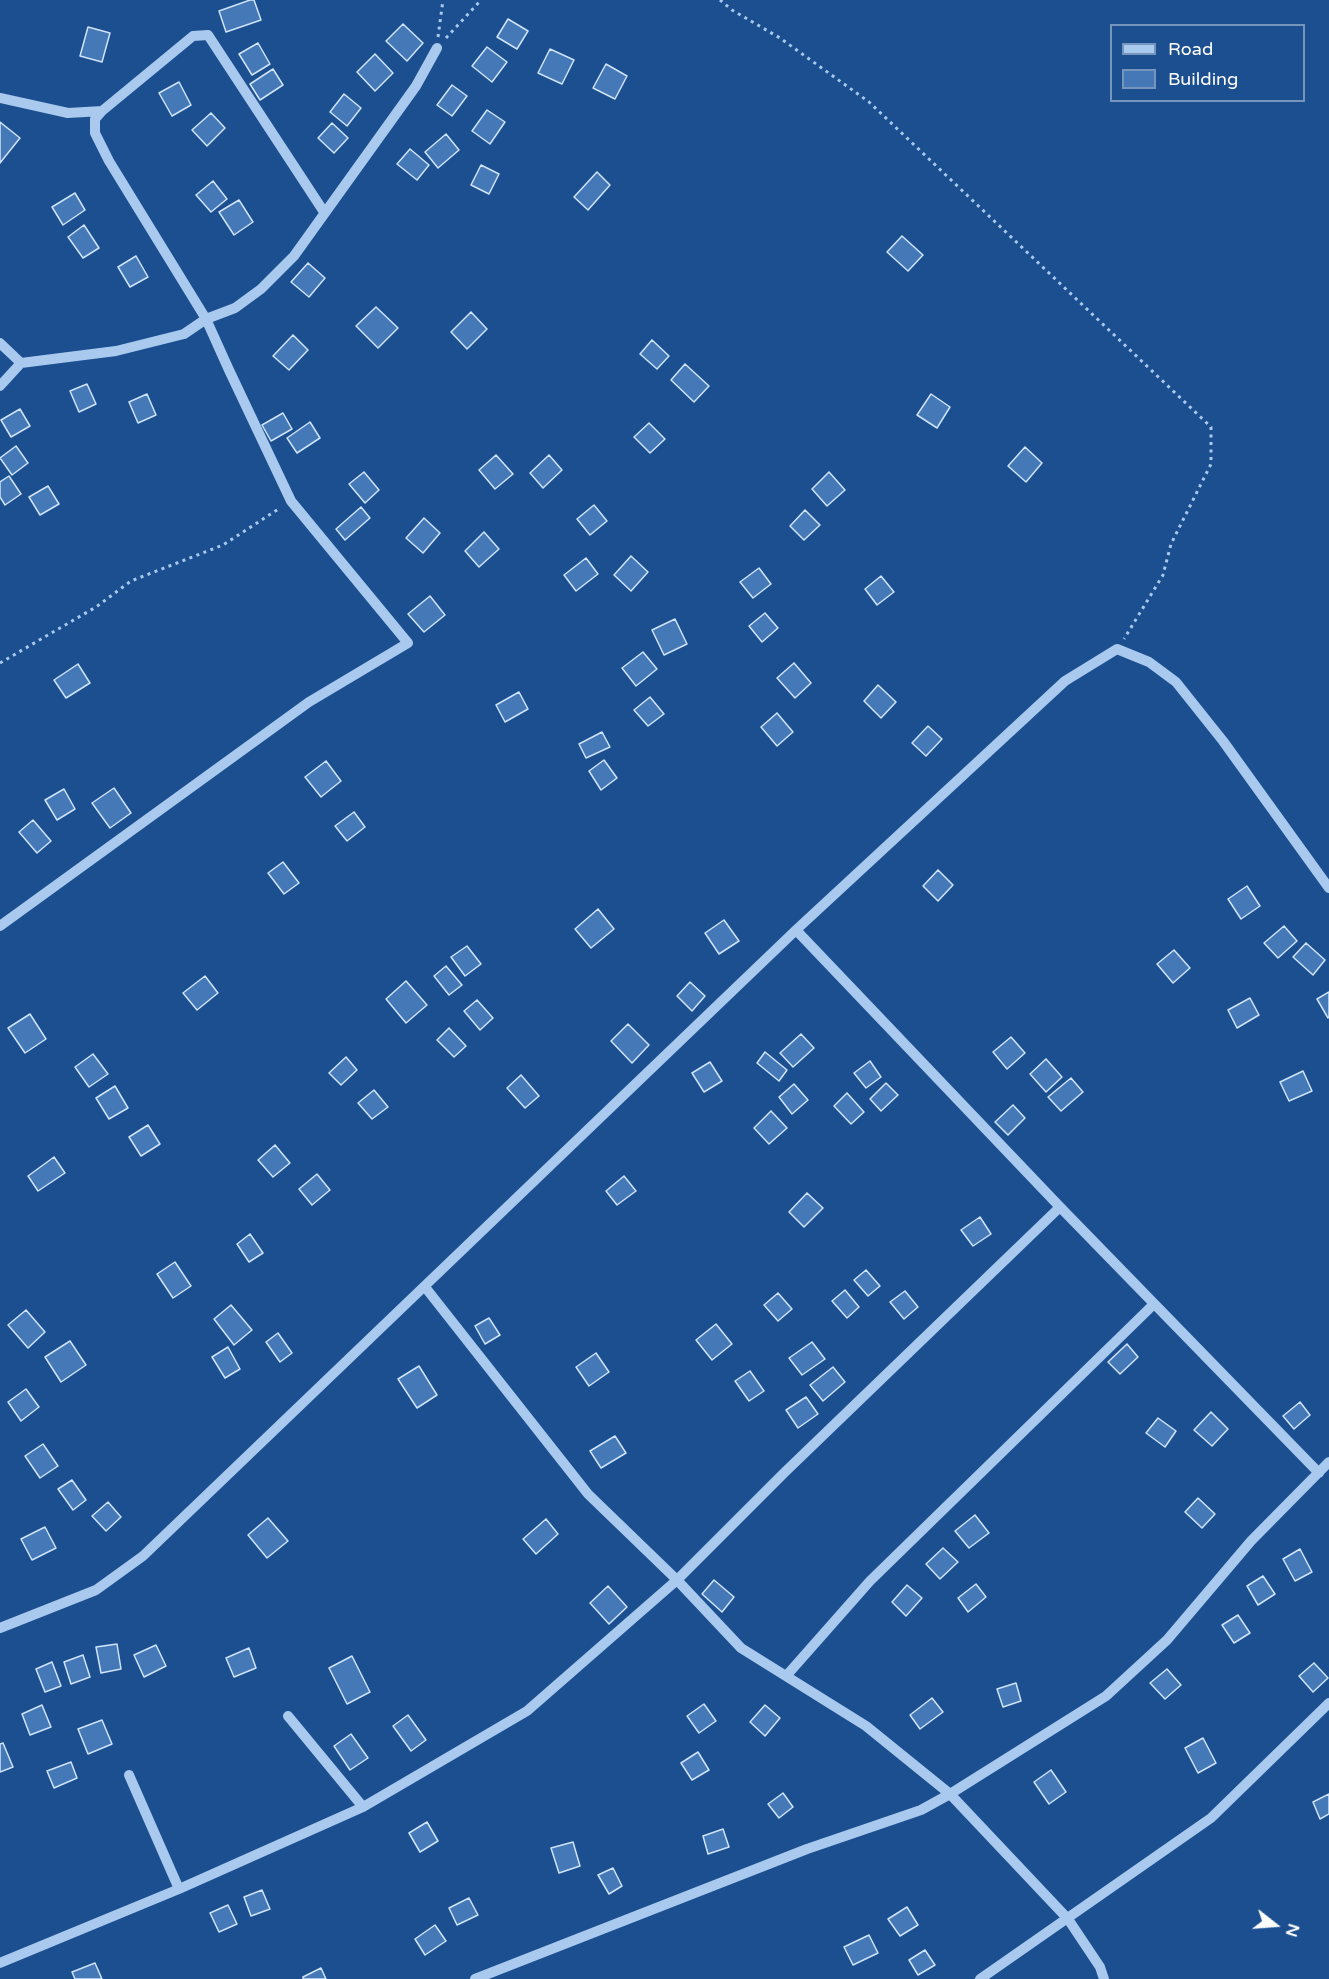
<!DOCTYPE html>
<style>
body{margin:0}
#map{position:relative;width:1329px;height:1979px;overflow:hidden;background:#1b4f8f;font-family:"Varela Round",sans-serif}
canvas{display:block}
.legend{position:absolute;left:1110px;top:24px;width:195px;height:78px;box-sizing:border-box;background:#1b4f8f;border:2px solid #7695bc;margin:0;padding:8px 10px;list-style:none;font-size:18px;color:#fff}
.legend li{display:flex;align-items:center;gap:12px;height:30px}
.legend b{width:30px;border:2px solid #7695bc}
.north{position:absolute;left:1245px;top:1895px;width:60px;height:60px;-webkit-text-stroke:4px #1b4f8f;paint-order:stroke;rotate:107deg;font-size:16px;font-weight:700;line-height:24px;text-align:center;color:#fff}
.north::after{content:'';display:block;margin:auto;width:21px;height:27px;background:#fff;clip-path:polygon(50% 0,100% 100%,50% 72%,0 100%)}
</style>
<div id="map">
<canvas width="1329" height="1979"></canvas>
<ul class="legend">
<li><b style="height:8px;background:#a9c9ee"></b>Road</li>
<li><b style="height:16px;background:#4478b7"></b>Building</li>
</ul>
<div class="north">N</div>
</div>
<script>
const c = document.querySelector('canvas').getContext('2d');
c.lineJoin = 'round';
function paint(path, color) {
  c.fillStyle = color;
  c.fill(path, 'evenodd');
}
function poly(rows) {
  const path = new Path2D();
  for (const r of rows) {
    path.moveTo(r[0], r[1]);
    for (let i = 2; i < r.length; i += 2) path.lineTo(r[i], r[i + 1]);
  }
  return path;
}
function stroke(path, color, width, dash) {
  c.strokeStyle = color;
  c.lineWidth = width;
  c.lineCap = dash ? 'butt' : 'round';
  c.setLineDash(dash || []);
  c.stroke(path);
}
const building = poly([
 [250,0,254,0,261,20,226,32,219,11,250,0],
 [508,19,528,31,517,49,497,37,508,19],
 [403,24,423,43,407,61,386,41,403,24],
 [88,27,110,33,102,62,80,56,88,27],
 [258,43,270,64,252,75,239,54,258,43],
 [487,47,507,62,492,82,472,66,487,47],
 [550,49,574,60,562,84,538,73,550,49],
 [375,54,393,73,375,91,357,72,375,54],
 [606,64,627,76,615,99,593,88,606,64],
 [273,69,283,85,260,100,250,84,273,69],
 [179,82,191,105,172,116,159,93,179,82],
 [452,85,467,96,452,116,437,105,452,85],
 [344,94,361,108,347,126,330,112,344,94],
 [487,110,505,122,490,144,472,131,487,110],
 [211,113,225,128,207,146,192,130,211,113],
 [0,122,20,138,0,163,0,122],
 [332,123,348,138,334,153,318,138,332,123],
 [446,134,459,150,438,168,425,152,446,134],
 [410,149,429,165,417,180,397,164,410,149],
 [481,165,499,174,489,194,471,185,481,165],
 [597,172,610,185,588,210,574,197,597,172],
 [213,181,227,199,211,212,196,195,213,181],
 [75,193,85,210,63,225,52,207,75,193],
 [239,200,253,222,234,235,219,212,239,200],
 [84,225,99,248,83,258,68,237,84,225],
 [902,236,923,255,908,271,887,252,902,236],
 [136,256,148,277,130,287,118,267,136,256],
 [308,263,325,278,309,297,291,282,308,263],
 [376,307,398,328,378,348,356,326,376,307],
 [471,312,487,329,467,349,451,332,471,312],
 [293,335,308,350,289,370,273,356,293,335],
 [652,340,669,356,657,369,640,354,652,340],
 [685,364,709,386,694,402,671,380,685,364],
 [87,384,96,404,79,412,70,391,87,384],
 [147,394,156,415,138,423,129,402,147,394],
 [931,394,950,407,937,428,917,415,931,394],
 [20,409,30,426,11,437,1,420,20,409],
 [283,413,292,429,271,441,262,425,283,413],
 [310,422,320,438,297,453,287,438,310,422],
 [649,423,665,439,650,453,634,437,649,423],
 [16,446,28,463,12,475,0,458,16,446],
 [1025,447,1042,463,1026,482,1008,466,1025,447],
 [496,455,513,474,495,489,479,470,496,455],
 [549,455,562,470,543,488,530,473,549,455],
 [364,472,379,490,365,503,349,484,364,472],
 [829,472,845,490,827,506,812,489,829,472],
 [9,476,21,494,5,505,0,497,0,482,9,476],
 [48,486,59,504,40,515,29,497,48,486],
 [594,505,607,521,590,535,577,519,594,505],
 [361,507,370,518,345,540,336,529,361,507],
 [805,510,820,525,804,540,790,526,805,510],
 [424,518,440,533,423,553,406,538,424,518],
 [484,532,499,549,479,567,465,551,484,532],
 [631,556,648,572,631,591,614,575,631,556],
 [586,558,598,574,576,591,564,575,586,558],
 [759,568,771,584,753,598,740,582,759,568],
 [881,576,894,592,877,605,865,589,881,576],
 [430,596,445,615,424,632,408,614,430,596],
 [765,613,778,628,762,642,749,626,765,613],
 [675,619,687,644,664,655,652,630,675,619],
 [643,652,657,669,636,686,622,668,643,652],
 [794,663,811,683,795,698,777,678,794,663],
 [78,664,90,683,66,698,54,680,78,664],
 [878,685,896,702,881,718,864,701,878,685],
 [519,692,528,709,505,722,496,705,519,692],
 [650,697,664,714,648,726,634,710,650,697],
 [777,713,793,732,777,746,761,727,777,713],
 [928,726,942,739,926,756,912,743,928,726],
 [602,732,610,747,586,758,579,744,602,732],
 [604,760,617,778,601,790,589,771,604,760],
 [326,761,341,781,321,797,305,777,326,761],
 [114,788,131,813,110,828,92,803,114,788],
 [64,789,75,809,57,820,45,800,64,789],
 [354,812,365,827,347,841,335,826,354,812],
 [33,820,51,841,37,853,19,832,33,820],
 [283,862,299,883,284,894,268,873,283,862],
 [938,870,953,885,938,901,923,886,938,870],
 [1247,886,1260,906,1241,919,1228,899,1247,886],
 [598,909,614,929,591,948,575,929,598,909],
 [724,920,739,941,719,954,705,933,724,920],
 [1284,926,1297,941,1278,958,1264,943,1284,926],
 [1306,943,1325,960,1313,975,1293,957,1306,943],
 [467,946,481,964,465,976,451,957,467,946],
 [1174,950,1190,968,1173,983,1157,964,1174,950],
 [446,966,462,985,449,995,434,976,446,966],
 [205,976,218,993,197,1010,183,993,205,976],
 [406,981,427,1005,406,1023,386,999,406,981],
 [690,982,705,996,692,1011,677,996,690,982],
 [1329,992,1329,1017,1328,1018,1317,999,1329,992],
 [1250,998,1259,1015,1237,1028,1228,1010,1250,998],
 [477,1000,493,1018,480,1030,464,1011,477,1000],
 [30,1014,46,1039,25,1053,8,1028,30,1014],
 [628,1024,649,1045,632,1063,611,1041,628,1024],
 [449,1028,466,1046,454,1057,437,1040,449,1028],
 [801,1034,814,1048,793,1067,780,1053,801,1034],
 [1011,1037,1025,1053,1007,1069,993,1052,1011,1037],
 [765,1052,787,1070,779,1081,757,1063,765,1052],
 [93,1054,108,1074,89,1087,75,1067,93,1054],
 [346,1057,357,1070,341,1085,329,1073,346,1057],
 [1046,1059,1062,1077,1046,1092,1030,1074,1046,1059],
 [870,1061,881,1077,866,1088,854,1073,870,1061],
 [710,1062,722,1081,704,1092,692,1073,710,1062],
 [1303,1071,1312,1091,1289,1101,1280,1082,1303,1071],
 [521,1075,539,1096,525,1108,507,1088,521,1075],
 [1071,1078,1083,1092,1061,1111,1048,1097,1071,1078],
 [886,1083,898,1095,881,1111,870,1099,886,1083],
 [794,1084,808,1100,792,1114,779,1097,794,1084],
 [115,1086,128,1108,109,1119,96,1098,115,1086],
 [374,1090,388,1107,372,1119,358,1103,374,1090],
 [847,1093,864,1112,851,1124,834,1106,847,1093],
 [1013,1105,1025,1118,1008,1135,995,1122,1013,1105],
 [771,1111,787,1128,769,1144,754,1128,771,1111],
 [148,1125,160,1144,141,1156,129,1137,148,1125],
 [275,1145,290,1163,273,1177,258,1160,275,1145],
 [54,1157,65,1173,38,1191,28,1176,54,1157],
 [317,1174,330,1190,312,1205,299,1189,317,1174],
 [624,1176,636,1191,617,1205,606,1191,624,1176],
 [807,1193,823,1208,804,1227,789,1212,807,1193],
 [980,1217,991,1234,973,1246,961,1230,980,1217],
 [250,1234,263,1253,249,1262,237,1244,250,1234],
 [175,1262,191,1286,173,1298,157,1274,175,1262],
 [866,1270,880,1286,868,1296,854,1280,866,1270],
 [845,1290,859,1307,847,1318,832,1301,845,1290],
 [905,1291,918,1307,904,1319,890,1302,905,1291],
 [778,1293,792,1309,778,1321,764,1305,778,1293],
 [231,1305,252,1330,234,1345,214,1319,231,1305],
 [26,1310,45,1332,28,1348,8,1325,26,1310],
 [489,1318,500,1335,485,1344,475,1326,489,1318],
 [716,1324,732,1344,712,1360,696,1340,716,1324],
 [278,1333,292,1353,280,1362,266,1342,278,1333],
 [70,1341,86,1365,61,1382,45,1357,70,1341],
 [812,1342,825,1359,802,1375,789,1358,812,1342],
 [1127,1344,1138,1357,1120,1374,1108,1362,1127,1344],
 [228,1347,240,1369,225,1378,212,1357,228,1347],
 [596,1353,609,1372,589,1386,576,1367,596,1353],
 [419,1366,437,1395,417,1408,398,1379,419,1366],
 [833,1367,845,1382,823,1401,810,1385,833,1367],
 [750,1371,764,1391,749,1401,735,1381,750,1371],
 [26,1389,39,1407,21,1421,8,1402,26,1389],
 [806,1397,818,1414,798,1428,786,1410,806,1397],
 [1300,1402,1310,1415,1294,1429,1283,1416,1300,1402],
 [1211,1412,1228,1429,1212,1446,1194,1430,1211,1412],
 [1158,1418,1176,1431,1165,1447,1146,1433,1158,1418],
 [615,1436,626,1453,601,1468,590,1451,615,1436],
 [43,1444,58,1466,40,1478,25,1456,43,1444],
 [72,1480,86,1500,73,1510,58,1489,72,1480],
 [1198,1498,1215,1514,1202,1528,1185,1512,1198,1498],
 [108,1502,121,1517,106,1531,92,1516,108,1502],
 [975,1515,989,1533,969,1548,955,1531,975,1515],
 [268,1518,288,1541,267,1558,248,1535,268,1518],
 [546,1519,558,1534,536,1554,523,1539,546,1519],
 [45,1527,56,1548,32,1560,21,1539,45,1527],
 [943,1548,958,1562,940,1579,926,1564,943,1548],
 [1300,1549,1312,1572,1295,1581,1283,1559,1300,1549],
 [1263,1576,1275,1594,1258,1605,1247,1586,1263,1576],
 [714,1580,734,1597,722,1612,702,1594,714,1580],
 [976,1584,986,1597,968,1612,958,1598,976,1584],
 [907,1585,922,1598,906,1616,892,1602,907,1585],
 [608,1586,627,1607,609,1624,590,1603,608,1586],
 [1238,1615,1250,1633,1234,1643,1222,1625,1238,1615],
 [117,1644,121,1669,101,1673,96,1647,117,1644],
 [156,1645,166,1666,144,1677,134,1655,156,1645],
 [249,1648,256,1668,234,1677,226,1658,249,1648],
 [83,1655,90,1677,71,1684,64,1662,83,1655],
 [352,1656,370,1692,347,1704,329,1668,352,1656],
 [52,1662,61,1686,45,1692,36,1669,52,1662],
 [1314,1663,1328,1678,1313,1692,1299,1676,1314,1663],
 [1167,1669,1181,1685,1165,1699,1150,1683,1167,1669],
 [1016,1683,1021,1701,1003,1707,997,1689,1016,1683],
 [932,1698,943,1712,920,1729,910,1715,932,1698],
 [704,1704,716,1721,699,1733,687,1716,704,1704],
 [42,1705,51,1727,30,1735,22,1714,42,1705],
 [765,1705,780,1718,765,1736,750,1722,765,1705],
 [408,1715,426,1740,411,1751,393,1726,408,1715],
 [102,1720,112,1744,88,1754,78,1729,102,1720],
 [351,1734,368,1758,350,1770,334,1746,351,1734],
 [1203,1738,1216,1763,1198,1773,1185,1748,1203,1738],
 [3,1743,13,1767,0,1772,0,1744,3,1743],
 [698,1752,709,1770,692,1780,681,1763,698,1752],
 [71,1762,77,1778,54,1788,47,1771,71,1762],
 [1051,1770,1066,1792,1049,1804,1034,1782,1051,1770],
 [783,1793,793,1807,779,1818,768,1804,783,1793],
 [1329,1794,1329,1814,1320,1819,1313,1802,1329,1794],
 [427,1822,438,1841,420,1852,409,1833,427,1822],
 [723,1829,729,1847,708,1854,703,1836,723,1829],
 [573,1842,580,1866,559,1873,551,1848,573,1842],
 [613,1868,622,1886,609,1894,598,1875,613,1868],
 [262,1890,270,1909,251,1916,244,1897,262,1890],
 [469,1898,478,1915,457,1925,449,1908,469,1898],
 [228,1905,237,1924,219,1932,210,1913,228,1905],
 [907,1907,918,1925,900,1936,888,1919,907,1907],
 [435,1925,446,1941,425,1955,415,1939,435,1925],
 [869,1935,878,1953,853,1965,844,1947,869,1935],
 [925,1950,935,1965,918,1975,909,1960,925,1950],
 [95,1963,102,1979,75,1979,72,1972,95,1963],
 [321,1968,326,1979,303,1979,303,1977,321,1968]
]);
paint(building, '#4478b7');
stroke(building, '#cfe3fa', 1.5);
stroke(poly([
 [720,0,732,10,780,38,869,102,1211,427,1211,464,1171,544,1163,575,1124,639],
 [438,37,443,0],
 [446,38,481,0],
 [0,663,96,607,131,581,223,545,280,508]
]), '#a9c9ee', 3, [3, 4.5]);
stroke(poly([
 [0,98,68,113,102,111],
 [0,343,21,363,116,351,184,334,206,319,235,308,261,289,294,256,416,86,437,48],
 [0,386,21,363],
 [0,926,309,702,408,643,291,501,229,370,206,319,109,161,95,133,95,119,102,111,193,36,208,35,324,212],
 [796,930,1060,1207,1319,1473],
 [425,1287,588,1494,677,1580,741,1648,866,1726,950,1794,1068,1919,1100,1967,1104,1979],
 [0,1628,96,1590,143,1556,796,930,1065,681,1117,649,1149,662,1176,682,1223,741,1329,888],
 [787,1675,870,1581,1154,1304],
 [288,1716,363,1807],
 [129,1775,179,1889],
 [0,1963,179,1889,363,1807,527,1711,677,1580,785,1472,1060,1207],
 [475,1979,807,1849,921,1810,950,1794,1106,1696,1167,1640,1251,1541,1329,1462],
 [980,1979,1211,1818,1329,1703]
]), '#a9c9ee', 10);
</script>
